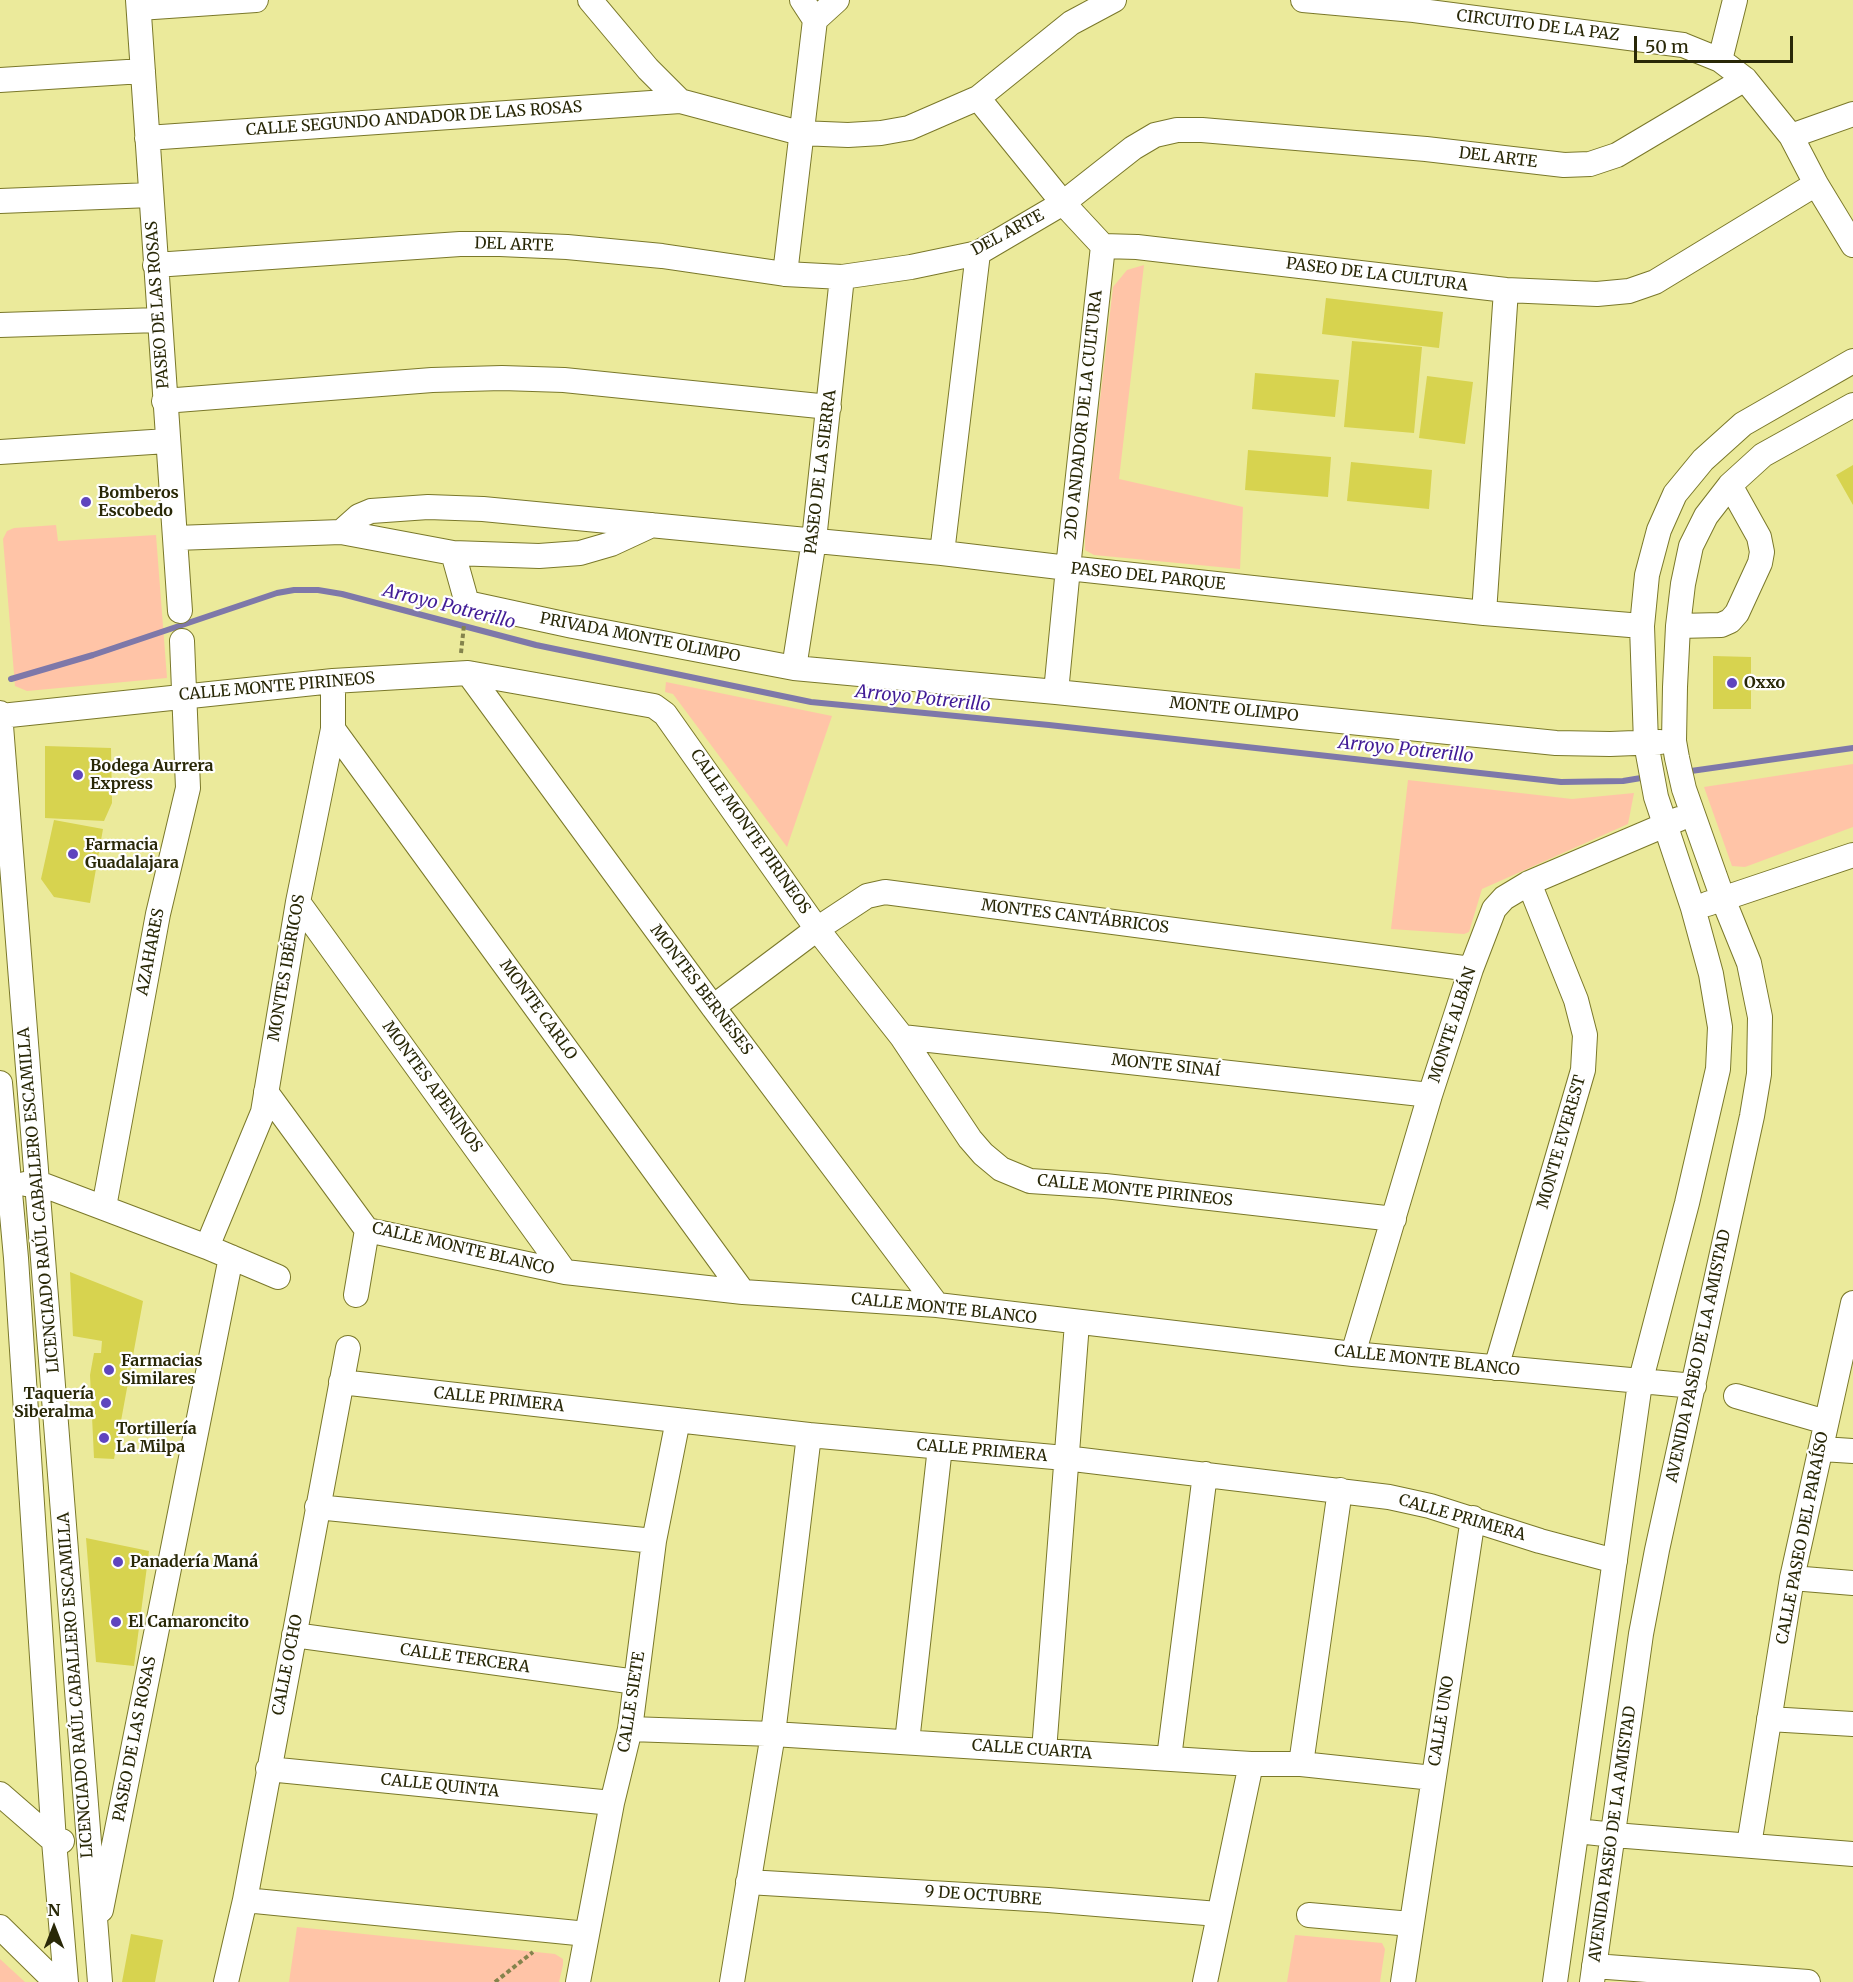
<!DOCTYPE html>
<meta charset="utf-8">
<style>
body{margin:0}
#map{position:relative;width:1853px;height:1982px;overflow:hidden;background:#ebea9b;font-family:Merriweather,serif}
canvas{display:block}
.north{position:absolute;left:24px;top:1898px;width:60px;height:60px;-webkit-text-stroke:4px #fff;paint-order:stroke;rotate:0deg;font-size:16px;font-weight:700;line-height:24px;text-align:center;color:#292807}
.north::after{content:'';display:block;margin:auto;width:21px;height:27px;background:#292807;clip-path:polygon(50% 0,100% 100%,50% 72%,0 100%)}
.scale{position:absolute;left:1634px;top:36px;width:159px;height:27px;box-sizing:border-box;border:3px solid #292807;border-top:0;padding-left:8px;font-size:18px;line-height:21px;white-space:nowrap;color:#292807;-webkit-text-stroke:4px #fff;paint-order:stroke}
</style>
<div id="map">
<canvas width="1853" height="1982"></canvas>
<div class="north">N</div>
<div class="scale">50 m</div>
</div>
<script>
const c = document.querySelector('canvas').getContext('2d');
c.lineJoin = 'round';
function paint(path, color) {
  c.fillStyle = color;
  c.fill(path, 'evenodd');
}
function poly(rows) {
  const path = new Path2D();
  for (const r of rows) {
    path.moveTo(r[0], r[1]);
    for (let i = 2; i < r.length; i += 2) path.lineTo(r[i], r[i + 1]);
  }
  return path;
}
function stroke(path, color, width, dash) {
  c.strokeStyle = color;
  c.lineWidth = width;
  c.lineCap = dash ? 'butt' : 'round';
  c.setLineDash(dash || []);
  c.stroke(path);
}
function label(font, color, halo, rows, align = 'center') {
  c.font = font + ' Merriweather,serif';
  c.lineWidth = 4.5;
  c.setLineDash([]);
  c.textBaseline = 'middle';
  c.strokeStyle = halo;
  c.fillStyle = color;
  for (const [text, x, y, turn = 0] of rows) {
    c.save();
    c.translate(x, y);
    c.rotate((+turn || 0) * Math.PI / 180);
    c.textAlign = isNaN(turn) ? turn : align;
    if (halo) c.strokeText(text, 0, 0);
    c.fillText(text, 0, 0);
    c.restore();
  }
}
paint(poly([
 [1144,265,1119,479,1243,507,1240,569,1094,555,1085,550,1085,530,1113,287,1127,270],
 [56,525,58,541,156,535,167,678,27,691,15,686,3,539,7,531,14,528],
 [666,682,832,716,787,847,673,694,665,692],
 [1853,764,1853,827,1745,867,1732,866,1704,787],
 [1408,780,1572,799,1634,793,1628,824,1482,889,1469,932,1464,934,1391,929],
 [297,1927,555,1954,563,1959,563,1965,559,1982,289,1982],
 [1295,1935,1382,1943,1385,1949,1380,1982,1287,1982],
 [0,1959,25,1982,0,1982]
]), '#ffc4a7');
stroke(poly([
 [11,679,93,655,277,593,294,590,318,590,342,594,536,645,811,702,1049,725,1561,782,1623,781,1647,777],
 [1684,772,1853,748]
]), '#7e78a9', 6);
paint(poly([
 [1326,298,1443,312,1439,348,1322,334],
 [1352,341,1422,347,1414,433,1344,427],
 [1255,373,1339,380,1335,417,1252,409],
 [1427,376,1473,382,1465,444,1419,438],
 [1248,450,1331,457,1328,497,1245,490],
 [1351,462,1432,470,1429,509,1347,501],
 [1853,465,1853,505,1836,475],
 [1713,656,1751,657,1751,709,1713,709],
 [45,746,111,748,112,803,104,821,45,818],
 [54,820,103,829,90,903,54,897,41,879],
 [70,1272,143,1301,114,1459,94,1458,90,1375,94,1353,101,1353,102,1341,73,1336],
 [86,1538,149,1551,134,1666,96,1662],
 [131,1934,163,1940,155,1982,122,1982]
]), '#d7d34f');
const minor = poly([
 [138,0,180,611],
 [590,0,648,69,680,101,800,133,848,135,881,133,909,128,978,98,1071,23,1114,0],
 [802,0,815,20],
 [1303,0,1414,10,1683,45,1720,60,1745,79,1791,136,1816,184,1853,245],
 [139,8,256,0],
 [815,20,837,0],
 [1720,60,1735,0],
 [0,80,143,71],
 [978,98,1063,203,1103,246,1137,247,1506,290,1597,294,1629,291,1655,282,1816,184],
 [1791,136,1853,114],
 [147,138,680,101],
 [0,201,151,195],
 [155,265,460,244,500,244,567,247,662,256,785,274,842,277,911,267,978,253,1063,203,1133,148,1155,135,1177,130,1202,130,1426,149,1564,165,1590,164,1617,155,1745,79],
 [785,274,815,20],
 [0,325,159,320],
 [164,401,432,380,502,378,564,380,829,407],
 [0,452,167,441],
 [341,532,453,553,539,556,580,553,611,544,652,525],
 [176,538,341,532,359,516,371,511,428,507,483,509,942,553,1068,568,1484,613,1642,626],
 [453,553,467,603,573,626,794,668,1056,692,1556,743,1610,744,1660,742],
 [942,553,978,253],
 [1484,613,1506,290],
 [1678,626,1721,625,1730,621,1737,613,1760,563,1762,552,1759,537,1730,485],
 [794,668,814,540,842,277],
 [468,673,713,1007,937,1305],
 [1056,692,1068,568,1103,246],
 [0,713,100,1982],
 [0,716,333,681,468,673,654,706,665,714,817,929,902,1037,970,1139,983,1154,1001,1169,1030,1181,1105,1186,1394,1219],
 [333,729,743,1292],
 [298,902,565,1272],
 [1707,904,1853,855],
 [713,1007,817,929,867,896,885,892,1471,969],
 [902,1037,1430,1095],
 [0,1083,16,1258,54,1841,66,1982],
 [266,1092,367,1230,565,1272,743,1292,937,1305,1353,1354,1694,1386],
 [25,1184,38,1183,207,1247,278,1277],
 [104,1207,158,914,188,788,182,641],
 [207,1247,263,1112,298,902,333,729,333,681],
 [356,1295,367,1230],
 [1353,1354,1430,1095,1471,969,1494,909,1504,898,1529,883,1679,819],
 [1496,1368,1583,1070,1585,1035,1576,1000,1529,883],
 [341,1382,809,1435,1065,1458,1389,1497,1430,1506,1540,1541,1615,1561],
 [1736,1396,1826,1422],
 [1822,1449,1853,1451],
 [317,1507,654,1541],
 [1792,1578,1853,1583],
 [294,1635,636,1682],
 [1769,1719,1853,1724],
 [630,1729,773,1734,1251,1764,1301,1764,1433,1778],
 [907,1742,940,1447],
 [1044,1751,1077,1323],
 [1169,1758,1205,1474],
 [1301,1764,1340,1490],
 [268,1769,612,1803],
 [0,1794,54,1841,62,1841],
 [1577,1831,1614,1835,1853,1854],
 [1749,1845,1792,1578,1853,1303],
 [748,1882,1048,1900,1218,1914],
 [245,1900,587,1934],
 [101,1910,231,1257],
 [1309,1915,1411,1924],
 [0,1927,56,1982],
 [1594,1966,1808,1982],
 [226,1982,245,1900,348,1348],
 [578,1982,612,1803,630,1729,654,1541,678,1420],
 [732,1982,773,1734,809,1435],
 [1205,1982,1251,1764],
 [1403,1982,1473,1518],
 [1555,1982,1640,1383,1687,1203,1718,1069,1720,1027,1711,974,1693,908,1656,797,1646,743,1642,626,1647,575,1659,530,1675,494,1703,460,1743,424,1853,361],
 [1592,1982,1641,1634,1657,1550,1752,1116,1759,1074,1760,1017,1749,963,1723,899,1684,789,1677,758,1674,741,1675,687,1678,626,1683,584,1691,546,1706,516,1730,485,1763,455,1853,405]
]);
stroke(minor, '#7a782a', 26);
stroke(poly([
 [461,653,464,625],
 [495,1982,533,1952]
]), '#84834c', 4, [4.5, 3]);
stroke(minor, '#fff', 24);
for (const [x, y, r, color] of [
 [86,502,6,"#5f45be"],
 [1732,683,6,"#5f45be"],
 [78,775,6,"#5f45be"],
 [73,854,6,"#5f45be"],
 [109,1370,6,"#5f45be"],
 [106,1403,6,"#5f45be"],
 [104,1438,6,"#5f45be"],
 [118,1562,6,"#5f45be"],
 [116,1622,6,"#5f45be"]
]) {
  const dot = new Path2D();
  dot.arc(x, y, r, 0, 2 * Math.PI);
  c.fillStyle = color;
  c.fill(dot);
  stroke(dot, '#fff', 2);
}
label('16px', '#292807', '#fff', [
 ["CIRCUITO DE LA PAZ",1538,26,7],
 ["CALLE SEGUNDO ANDADOR DE LAS ROSAS",414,119,-4],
 ["DEL ARTE",1498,158,7],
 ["DEL ARTE",1008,233,-28],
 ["DEL ARTE",514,245,2],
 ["PASEO DE LA CULTURA",1377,275,7],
 ["PASEO DE LAS ROSAS",158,305,-94],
 ["2DO ANDADOR DE LA CULTURA",1084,415,-84],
 ["PASEO DE LA SIERRA",821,472,-83],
 ["PASEO DEL PARQUE",1148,577,6],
 ["PRIVADA MONTE OLIMPO",640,638,11],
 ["CALLE MONTE PIRINEOS",277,687,-5],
 ["MONTE OLIMPO",1234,710,6],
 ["CALLE MONTE PIRINEOS",750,832,55],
 ["MONTES CANTÁBRICOS",1075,917,7],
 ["AZAHARES",151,952,-79],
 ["MONTES IBÉRICOS",287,968,-80],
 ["MONTES BERNESES",701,990,53],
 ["MONTE CARLO",538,1010,54],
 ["MONTE ALBÁN",1453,1025,-72],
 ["MONTE SINAÍ",1166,1066,6],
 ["MONTES APENINOS",432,1087,54],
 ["MONTE EVEREST",1562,1142,-74],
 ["CALLE MONTE PIRINEOS",1135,1191,6],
 ["LICENCIADO RAÚL CABALLERO ESCAMILLA",39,1200,-95],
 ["CALLE MONTE BLANCO",463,1249,13],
 ["CALLE MONTE BLANCO",944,1309,6],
 ["AVENIDA PASEO DE LA AMISTAD",1699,1356,-78],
 ["CALLE MONTE BLANCO",1427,1361,6],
 ["CALLE PRIMERA",499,1400,6],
 ["CALLE PRIMERA",982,1451,5],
 ["CALLE PRIMERA",1462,1518,16],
 ["CALLE PASEO DEL PARAÍSO",1803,1538,-79],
 ["CALLE TERCERA",465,1659,8],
 ["CALLE OCHO",288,1665,-79],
 ["LICENCIADO RAÚL CABALLERO ESCAMILLA",76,1685,-94],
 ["CALLE SIETE",632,1702,-81],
 ["CALLE UNO",1442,1721,-81],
 ["PASEO DE LAS ROSAS",135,1739,-79],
 ["CALLE CUARTA",1032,1750,4],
 ["CALLE QUINTA",440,1786,6],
 ["AVENIDA PASEO DE LA AMISTAD",1613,1834,-82],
 ["9 DE OCTUBRE",983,1896,4]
]);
label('bold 16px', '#292807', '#fff', [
 ["Bomberos",98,493],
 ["Escobedo",98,511],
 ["Oxxo",1744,683],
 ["Bodega Aurrera",90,766],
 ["Express",90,784],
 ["Farmacia",85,845],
 ["Guadalajara",85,863],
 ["Farmacias",121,1361],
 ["Similares",121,1379],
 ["Taquería",94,1394,"right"],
 ["Siberalma",94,1412,"right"],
 ["Tortillería",116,1429],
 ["La Milpa",116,1447],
 ["Panadería Maná",130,1562],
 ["El Camaroncito",128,1622]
], 'left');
label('italic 18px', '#411b96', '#fff', [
 ["Arroyo Potrerillo",449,607,14],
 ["Arroyo Potrerillo",923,699,6],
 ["Arroyo Potrerillo",1406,750,6]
]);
</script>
